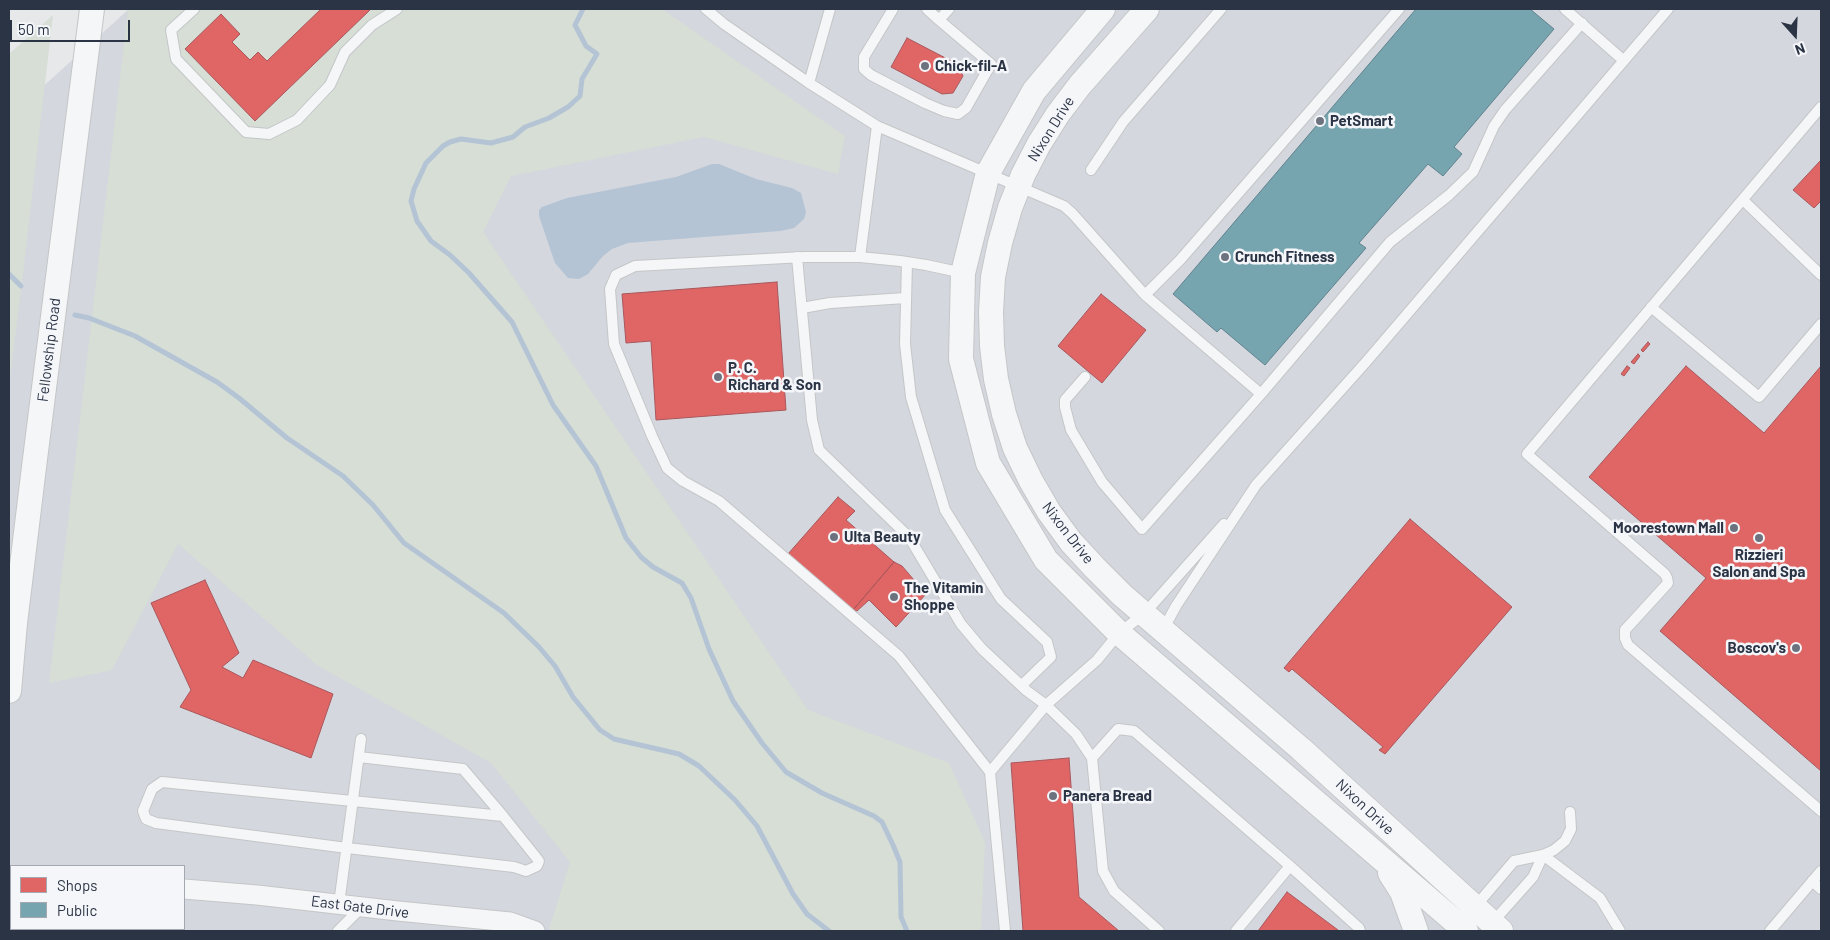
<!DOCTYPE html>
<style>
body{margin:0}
#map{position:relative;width:1830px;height:940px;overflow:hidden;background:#e6e8ea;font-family:Barlow,sans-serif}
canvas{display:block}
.frame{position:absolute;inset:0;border:10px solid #2b3445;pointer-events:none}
.legend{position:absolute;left:10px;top:865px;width:175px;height:65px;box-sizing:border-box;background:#f4f6f9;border:1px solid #a4a8b1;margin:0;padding:6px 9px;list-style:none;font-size:15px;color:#2b3445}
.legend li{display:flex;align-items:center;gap:10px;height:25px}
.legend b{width:25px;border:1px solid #a4a8b1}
.north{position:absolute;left:1770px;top:10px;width:50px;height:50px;-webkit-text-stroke:4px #f4f6f9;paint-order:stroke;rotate:160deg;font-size:14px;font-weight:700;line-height:20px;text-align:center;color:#2b3445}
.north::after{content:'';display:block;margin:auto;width:18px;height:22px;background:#2b3445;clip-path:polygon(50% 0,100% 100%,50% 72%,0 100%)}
.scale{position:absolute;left:10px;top:20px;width:120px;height:22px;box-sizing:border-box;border:2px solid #2b3445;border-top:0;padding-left:6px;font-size:15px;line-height:18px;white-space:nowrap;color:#2b3445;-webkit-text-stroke:4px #f4f6f9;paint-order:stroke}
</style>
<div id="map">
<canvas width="1830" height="940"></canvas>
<div class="frame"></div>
<ul class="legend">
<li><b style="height:14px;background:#e06666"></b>Shops</li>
<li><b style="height:14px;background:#76a5af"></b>Public</li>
</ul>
<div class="north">N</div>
<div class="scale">50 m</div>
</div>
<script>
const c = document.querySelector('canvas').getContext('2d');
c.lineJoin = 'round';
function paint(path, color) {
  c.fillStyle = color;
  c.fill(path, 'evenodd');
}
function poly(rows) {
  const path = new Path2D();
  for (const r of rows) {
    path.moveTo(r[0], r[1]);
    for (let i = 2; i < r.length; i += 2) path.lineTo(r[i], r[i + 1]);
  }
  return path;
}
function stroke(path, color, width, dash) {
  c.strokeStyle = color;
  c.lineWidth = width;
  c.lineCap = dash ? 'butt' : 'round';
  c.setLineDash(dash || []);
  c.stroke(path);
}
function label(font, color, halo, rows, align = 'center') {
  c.font = font + ' Barlow,sans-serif';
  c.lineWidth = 5;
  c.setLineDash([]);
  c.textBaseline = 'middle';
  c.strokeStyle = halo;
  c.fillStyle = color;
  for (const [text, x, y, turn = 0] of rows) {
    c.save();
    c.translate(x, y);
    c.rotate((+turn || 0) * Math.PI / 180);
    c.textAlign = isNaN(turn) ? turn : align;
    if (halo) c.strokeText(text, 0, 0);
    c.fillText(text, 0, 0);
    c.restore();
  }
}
paint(poly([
 [129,9,1821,9,1821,931,9,931,9,117],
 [11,866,184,866,184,929,11,929]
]), '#d4d7dd');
paint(poly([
 [128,9,662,9,845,136,838,174,704,137,511,176,483,232,808,710,949,763,985,842,981,931,553,931,549,929,570,862,491,763,317,665,178,544,112,670,49,683],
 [53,15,24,265,10,379,9,379,9,54]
]), '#d6ded6');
paint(poly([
 [712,164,719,164,756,179,792,188,801,193,806,212,804,219,794,228,780,231,628,243,612,249,603,256,588,274,579,279,568,278,555,263,539,216,539,210,542,207,567,198,676,177]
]), '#b4c4d5');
const shops = poly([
 [321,9,371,9,255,121,185,49,221,14,240,34,232,42,250,60,258,52,267,61,321,9],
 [907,38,957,64,963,76,953,93,942,94,891,67,907,38],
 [1821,160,1821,201,1814,208,1793,190,1821,160],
 [777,282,786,410,656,420,651,341,626,343,622,294,777,282],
 [1101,294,1146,330,1102,383,1058,346,1101,294],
 [1648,342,1650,344,1643,352,1641,350,1648,342],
 [1638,354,1640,356,1634,364,1631,362,1638,354],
 [1627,366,1630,368,1624,376,1621,374,1627,366],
 [1686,366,1764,433,1821,366,1821,771,1660,631,1706,578,1589,477,1686,366],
 [838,497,855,511,846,520,894,562,853,610,788,554,838,497],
 [1410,519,1512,607,1385,754,1379,750,1383,747,1292,669,1289,672,1284,668,1410,519],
 [894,562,902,566,926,594,896,627,869,600,857,611,853,610,894,562],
 [205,580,239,653,222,667,243,678,253,660,333,694,311,758,180,707,191,690,151,603,205,580],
 [1069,758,1079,897,1119,931,1023,931,1011,763,1069,758],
 [1287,892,1338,930,1337,931,1258,931,1287,892]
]);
paint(shops, '#e06666');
stroke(shops, '#aa575c', 1);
const public = poly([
 [1416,9,1530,9,1554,29,1454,147,1462,154,1443,176,1428,164,1359,243,1366,248,1265,365,1221,328,1217,332,1173,294,1416,9]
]);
paint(public, '#76a5af');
stroke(public, '#60838f', 1);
stroke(poly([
 [583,9,575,25,586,46,597,54,582,79,580,96,568,107,549,118,525,127,513,137,491,143,461,139,450,142,443,146,426,163,414,189,411,201,417,221,431,241,450,255,469,273,512,322,553,405,596,466,626,538,641,557,653,567,682,583,691,598,709,649,733,701,762,743,786,772,822,793,874,816,882,822,893,845,900,862,901,917,907,931],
 [9,274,21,286],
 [75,315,89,318,135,336,217,382,239,398,287,438,343,476,373,505,404,543,504,613,539,647,555,666,573,697,600,730,614,739,679,754,699,766,735,800,757,826,793,894,807,914,829,931]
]), '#b4c4d5', 5);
const service = poly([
 [194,9,171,30,176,59,246,132,269,134,297,120,330,85,345,52,372,25,397,9],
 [706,9,724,24,809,83,877,126,1064,206,1072,213,1145,295,1261,394,1390,242,1449,195,1473,172,1494,126,1505,110,1582,23],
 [893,9,864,57,864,69,871,75,925,103,944,111,958,114,966,108,991,64,939,20],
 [927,9,939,20,949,9],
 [1565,9,1623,60],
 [809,83,830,9],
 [1821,107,1527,454,1665,574,1667,578,1668,583,1625,630,1625,638,1628,645,1821,811],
 [1091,170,1123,122,1221,9],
 [1743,200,1821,275],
 [797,257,812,420,819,450,909,537,961,624,982,649,1027,691,1046,705,1076,734,1092,758,1103,871,1114,891,1159,931],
 [860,257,877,126],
 [907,262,905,344,911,397,945,510,1001,599,1047,642,1051,657,1022,685],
 [963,273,926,265,900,261,860,257,804,257,635,266,616,275,610,289,614,344,652,436,667,468,683,481,719,501,899,656,990,772,1005,931],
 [1145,295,1180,260,1399,9],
 [1651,307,1759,397,1821,324],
 [802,308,830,303,905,298],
 [1085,377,1065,400,1065,407,1071,430,1102,482,1142,529,1261,394],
 [1163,630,1176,606,1256,485,1366,362,1668,9],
 [359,757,463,769,503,816],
 [1092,758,1118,729,1134,731,1290,866,1236,931],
 [990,772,1046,705,1097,660,1119,633,1144,614,1224,524],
 [162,782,503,816,539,861,537,866,526,871,514,867,347,848,156,823,146,819,143,811,152,789,162,782],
 [1543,855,1600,898,1620,931],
 [1290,866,1359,928,1360,931],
 [1812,881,1821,889],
 [339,904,361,739],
 [1475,907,1514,861,1543,855,1554,850,1565,841,1571,829,1570,812],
 [1492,923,1533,877,1543,855],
 [338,931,362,907],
 [1770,931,1821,871]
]);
const minor = poly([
 [9,877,11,878],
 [184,889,257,895,398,911,510,922,535,931]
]);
const tertiary = poly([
 [1103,9,1034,91,988,173,963,273,961,359,988,463,1046,560,1119,633,1466,931],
 [1147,9,1080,85,1058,114,1039,144,1023,175,1010,208,1000,243,993,277,991,312,992,346,996,379,1004,414,1015,448,1031,481,1049,512,1071,542,1095,568,1122,595,1301,749,1501,931],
 [9,691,15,623,34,467,92,9],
 [1390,873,1402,892,1416,931]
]);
stroke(service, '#c4c6c8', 12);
stroke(minor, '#c4c6c8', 21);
stroke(tertiary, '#c4c6c8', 26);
stroke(service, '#f5f6f7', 10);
stroke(minor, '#f5f6f7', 19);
stroke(tertiary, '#f5f6f7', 24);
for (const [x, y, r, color] of [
 [925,66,5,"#6c737f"],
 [1320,121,5,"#6c737f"],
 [1225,257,5,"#6c737f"],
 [718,377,5,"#6c737f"],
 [1734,528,5,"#6c737f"],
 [834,537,5,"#6c737f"],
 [1759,538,5,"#6c737f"],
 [894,597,5,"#6c737f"],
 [1796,648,5,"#6c737f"],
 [1053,796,5,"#6c737f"]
]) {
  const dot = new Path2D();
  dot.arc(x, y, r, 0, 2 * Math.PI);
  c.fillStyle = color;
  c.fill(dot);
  stroke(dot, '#f4f6f9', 2);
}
label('bold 15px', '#2b3445', '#f4f6f9', [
 ["Chick-fil-A",935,66],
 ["PetSmart",1330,121],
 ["Crunch Fitness",1235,257],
 ["P. C.",728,368],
 ["Richard & Son",728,385],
 ["Moorestown Mall",1724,528,"right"],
 ["Ulta Beauty",844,537],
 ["Rizzieri",1759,555,"center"],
 ["Salon and Spa",1759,572,"center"],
 ["The Vitamin",904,588],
 ["Shoppe",904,605],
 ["Boscov's",1786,648,"right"],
 ["Panera Bread",1063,796]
], 'left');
label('15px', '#2b3445', '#f4f6f9', [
 ["Nixon Drive",1051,129,-58],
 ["Fellowship Road",49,350,-83],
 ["Nixon Drive",1068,533,52],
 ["Nixon Drive",1365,807,43],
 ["East Gate Drive",360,907,7]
]);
</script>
